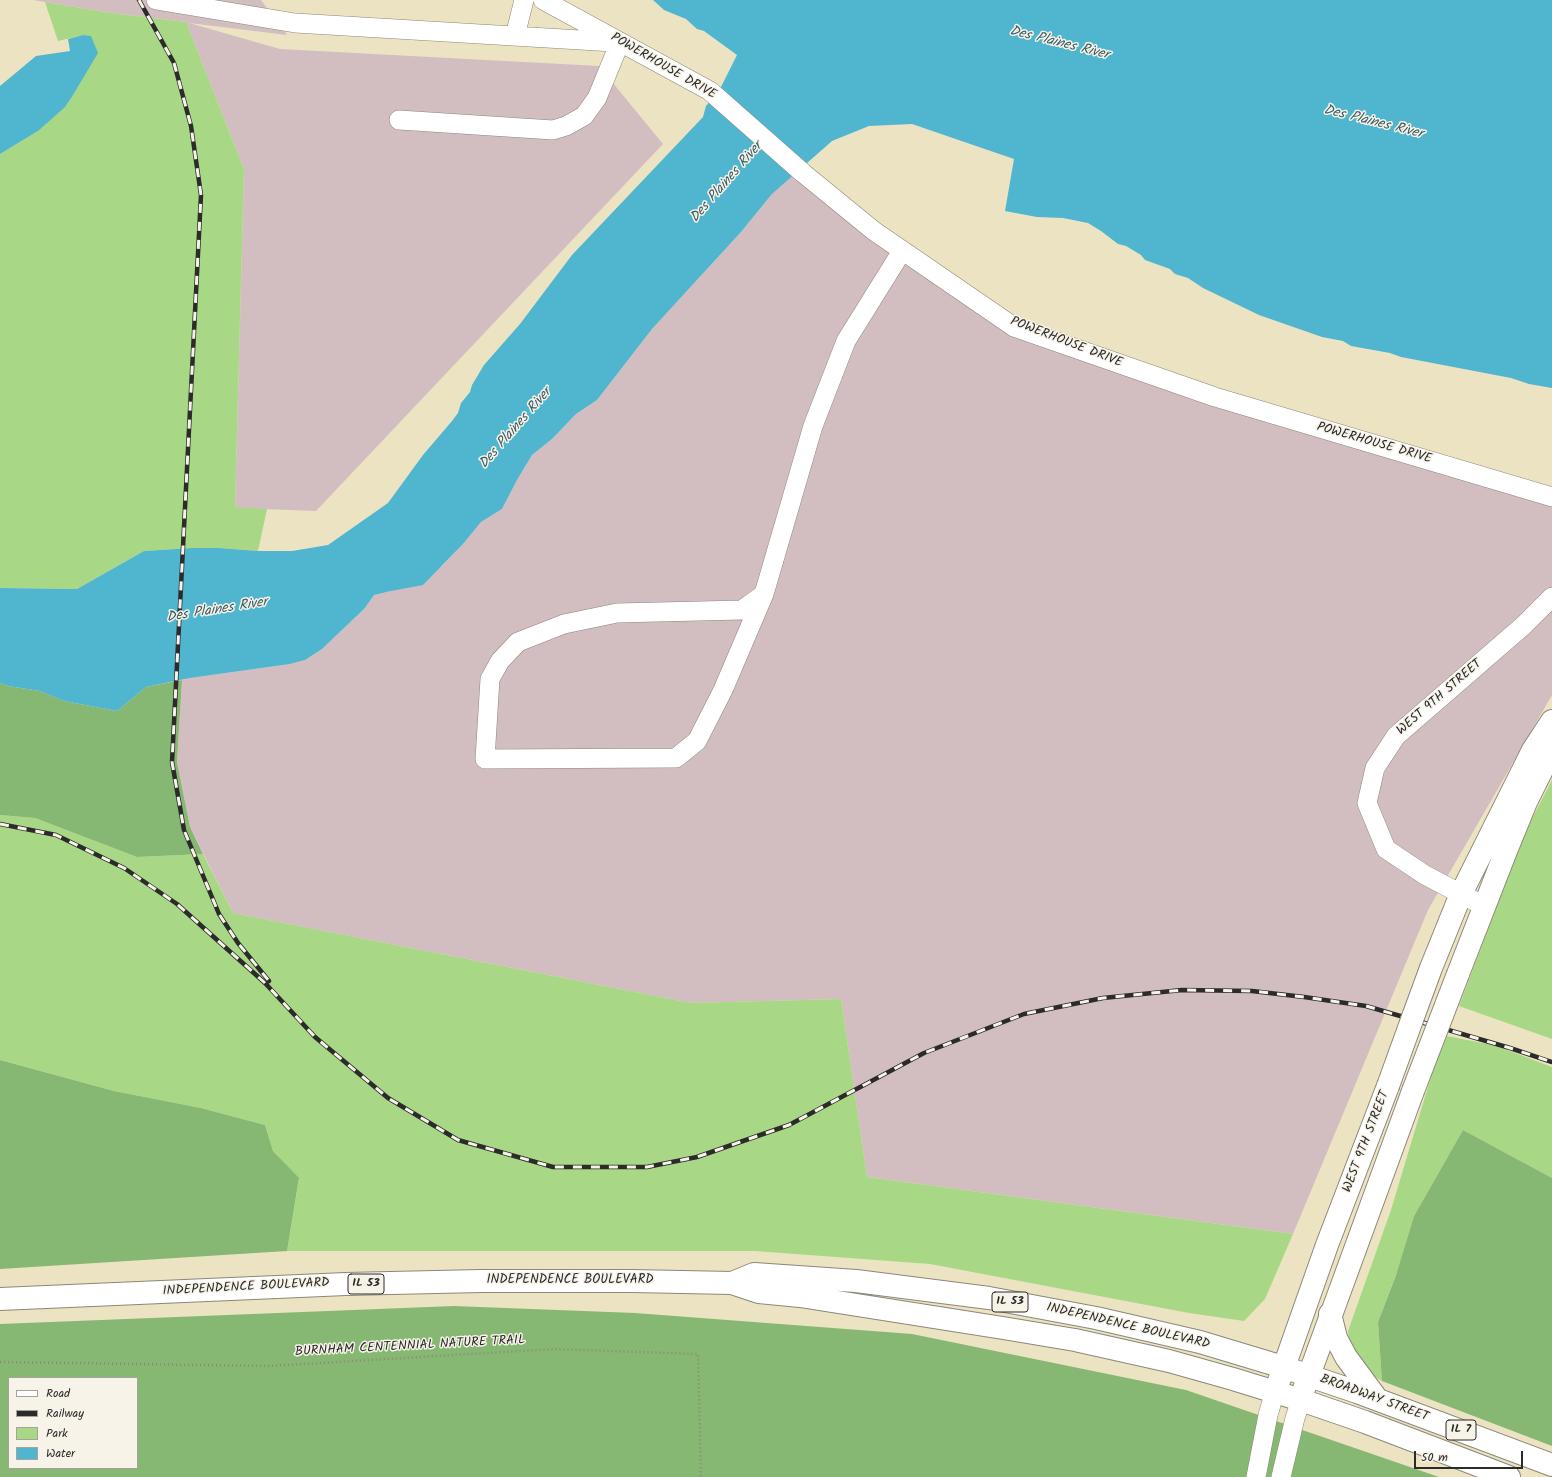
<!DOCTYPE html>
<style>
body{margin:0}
#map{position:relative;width:1552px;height:1477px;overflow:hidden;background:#ece3c3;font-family:Kalam,sans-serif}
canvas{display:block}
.legend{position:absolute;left:8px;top:1377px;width:130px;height:92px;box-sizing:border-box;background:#f7f3e8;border:1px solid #a5a39c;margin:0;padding:5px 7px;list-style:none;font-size:12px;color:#2b2b2b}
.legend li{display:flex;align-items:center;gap:8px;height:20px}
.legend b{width:20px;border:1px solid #a5a39c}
.scale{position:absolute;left:1414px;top:1451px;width:109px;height:18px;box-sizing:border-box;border:2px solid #2b2b2b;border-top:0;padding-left:5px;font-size:12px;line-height:14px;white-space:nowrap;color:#2b2b2b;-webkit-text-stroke:3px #f7f3e8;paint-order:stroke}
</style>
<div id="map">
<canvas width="1552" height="1477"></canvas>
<ul class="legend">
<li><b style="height:5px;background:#fff"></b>Road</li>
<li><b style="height:5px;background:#2b2b2b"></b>Railway</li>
<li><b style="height:11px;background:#a8d886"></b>Park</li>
<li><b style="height:11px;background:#50b5cf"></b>Water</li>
</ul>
<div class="scale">50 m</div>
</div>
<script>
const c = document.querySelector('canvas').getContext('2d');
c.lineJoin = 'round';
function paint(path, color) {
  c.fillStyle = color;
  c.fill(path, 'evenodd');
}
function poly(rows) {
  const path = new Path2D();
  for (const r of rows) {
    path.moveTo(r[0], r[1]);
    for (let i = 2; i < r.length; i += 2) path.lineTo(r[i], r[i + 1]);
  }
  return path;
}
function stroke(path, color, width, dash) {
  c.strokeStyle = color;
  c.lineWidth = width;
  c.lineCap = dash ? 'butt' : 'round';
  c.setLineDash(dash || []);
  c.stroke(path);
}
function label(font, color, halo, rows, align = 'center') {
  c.font = font + ' Kalam,sans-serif';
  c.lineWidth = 3;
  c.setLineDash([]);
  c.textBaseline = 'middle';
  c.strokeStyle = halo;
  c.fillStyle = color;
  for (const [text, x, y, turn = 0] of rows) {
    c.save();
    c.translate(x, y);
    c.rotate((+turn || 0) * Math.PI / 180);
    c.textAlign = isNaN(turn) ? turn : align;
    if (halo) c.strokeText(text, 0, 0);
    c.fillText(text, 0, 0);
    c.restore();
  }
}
paint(poly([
 [33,0,261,0,287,35,189,23,280,49,599,66,663,144,316,511,235,508,244,169,186,22,111,13],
 [792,176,1013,333,1552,496,1552,695,1428,910,1293,1234,867,1177,841,999,691,1003,233,913,190,827,177,762,182,680,190,678,290,664,305,660,322,649,365,608,374,595,391,591,442,566,463,544,481,522,502,509,517,480,532,455,552,439,576,414,597,400,652,329,741,232,772,194]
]), '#d2bec1');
paint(poly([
 [45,2,111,13,186,22,244,169,235,507,267,509,258,551,219,548,192,548,144,551,77,589,0,588,0,154,38,131,83,35,58,41],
 [1552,780,1552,1039,1459,1006,1525,832],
 [0,815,35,818,137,857,203,854,233,913,691,1003,841,999,867,1177,1293,1234,1265,1299,1244,1321,1189,1313,930,1264,755,1251,287,1251,299,1179,273,1151,265,1125,201,1108,114,1091,0,1060],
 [1447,1036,1497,1046,1552,1067,1552,1178,1463,1130,1414,1216,1398,1269,1378,1322,1382,1381,1357,1366,1349,1349,1348,1331,1391,1210,1436,1060]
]), '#a8d886');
paint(poly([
 [182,680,177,762,190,827,203,854,137,857,35,818,0,815,0,683,8,686,40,691,64,701,117,711,146,687],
 [0,1060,114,1091,201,1108,265,1125,273,1151,299,1178,287,1251,0,1269],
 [1463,1130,1552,1178,1552,1446,1382,1381,1378,1322,1396,1275,1414,1216],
 [454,1306,635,1313,912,1334,1186,1390,1439,1477,0,1477,0,1324],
 [9,1378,137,1378,137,1468,9,1468]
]), '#86b873');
paint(poly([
 [653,0,1552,0,1552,388,1529,384,1511,378,1401,357,1390,353,1351,346,1343,341,1322,337,1259,315,1203,288,1188,278,1175,274,1170,269,1145,260,1141,255,1126,246,1118,244,1101,231,1088,223,1063,218,1037,217,1005,211,1014,159,912,124,869,126,832,141,772,194,741,232,652,329,597,400,576,414,552,439,532,455,517,480,502,509,481,522,463,544,423,585,391,591,374,595,365,608,322,649,305,660,290,664,190,678,146,687,117,711,64,701,40,691,8,686,0,683,0,588,77,589,144,551,192,548,219,548,258,551,292,551,328,545,388,503,423,455,452,421,458,413,461,403,470,392,472,385,484,365,520,324,572,255,703,117,706,106,719,91,737,55,704,31,697,29,686,19,664,10],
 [83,35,91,36,98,53,73,95,65,107,38,131,0,154,0,86,36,56,70,51,68,39]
]), '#50b5cf');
const minor = poly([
 [156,0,295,23,614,42],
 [543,0,710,91,803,173,874,231,1014,327,1215,397,1552,497],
 [515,36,524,0],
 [399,120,553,130,566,126,584,116,597,98,620,42],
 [764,594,723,690,697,741,676,758,485,759,490,679,500,661,518,642,564,624,617,613,742,610,764,594,813,426,846,341,902,251],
 [1484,906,1425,875,1386,849,1367,803,1375,768,1396,736,1524,625,1552,597],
 [1256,1477,1268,1415,1275,1391],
 [1281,1477,1295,1418,1301,1400]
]);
const major = poly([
 [1458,974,1506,851,1526,802,1552,750],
 [1413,1017,1431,968,1461,894,1533,750,1552,721],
 [732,1283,754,1274,856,1281,989,1298,1096,1318,1200,1342,1283,1367,1357,1392,1552,1465],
 [0,1299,346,1284,481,1281,632,1281,732,1283,759,1292,800,1296,1003,1328,1075,1340,1169,1361,1233,1379,1301,1400,1365,1422,1509,1477],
 [1330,1314,1336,1338,1346,1357,1377,1399],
 [1279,1381,1327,1245,1388,1086],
 [1304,1389,1413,1091]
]);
stroke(minor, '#8c8777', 20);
stroke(major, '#8c8777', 24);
stroke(poly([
 [0,1362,269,1366,554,1349,698,1354,701,1477]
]), '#8c8777', 2.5, [1, 3]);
stroke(minor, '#fff', 19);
stroke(major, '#fff', 22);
const rail = poly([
 [139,0,174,63,191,126,201,195,172,762,184,830,219,914,238,943,269,981],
 [0,824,56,835,124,868,177,904,265,983,315,1037,388,1098,458,1140,553,1167,647,1167,697,1157,789,1125,924,1053,1024,1014,1103,998,1182,990,1252,991,1304,997,1366,1006,1510,1048,1552,1062]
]);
stroke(rail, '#2b2b2b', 4.5);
stroke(rail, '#f7f3e8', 3, [9]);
const majorBridge = poly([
 [1388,1086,1413,1017],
 [1413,1091,1458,974]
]);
stroke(majorBridge, '#8c8777', 24, []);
stroke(majorBridge, '#fff', 22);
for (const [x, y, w] of [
 [366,1284,36],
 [1010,1302,36],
 [1461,1430,30]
]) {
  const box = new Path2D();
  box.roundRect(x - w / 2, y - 10, w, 20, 3);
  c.fillStyle = '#f7f3e8';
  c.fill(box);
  stroke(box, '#2b2b2b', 1);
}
label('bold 12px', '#2b2b2b', null, [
 ["IL 53",366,1284],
 ["IL 53",1010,1302],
 ["IL 7",1461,1430]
]);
label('13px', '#2b2b2b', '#f7f3e8', [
 ["POWERHOUSE DRIVE",663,67,30],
 ["POWERHOUSE DRIVE",1066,343,21],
 ["POWERHOUSE DRIVE",1374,444,16],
 ["WEST 9TH STREET",1440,698,-41],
 ["WEST 9TH STREET",1367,1142,-69],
 ["INDEPENDENCE BOULEVARD",570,1281],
 ["INDEPENDENCE BOULEVARD",246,1288,-3],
 ["INDEPENDENCE BOULEVARD",1128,1327,13],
 ["BURNHAM CENTENNIAL NATURE TRAIL",410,1347,-3],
 ["BROADWAY STREET",1374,1399,20]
]);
label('italic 14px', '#385b64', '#f7f3e8', [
 ["Des Plaines River",1059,44,14],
 ["Des Plaines River",1373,123,14],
 ["Des Plaines River",727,183,-49],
 ["Des Plaines River",516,429,-49],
 ["Des Plaines River",217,611,-9]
]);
</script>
